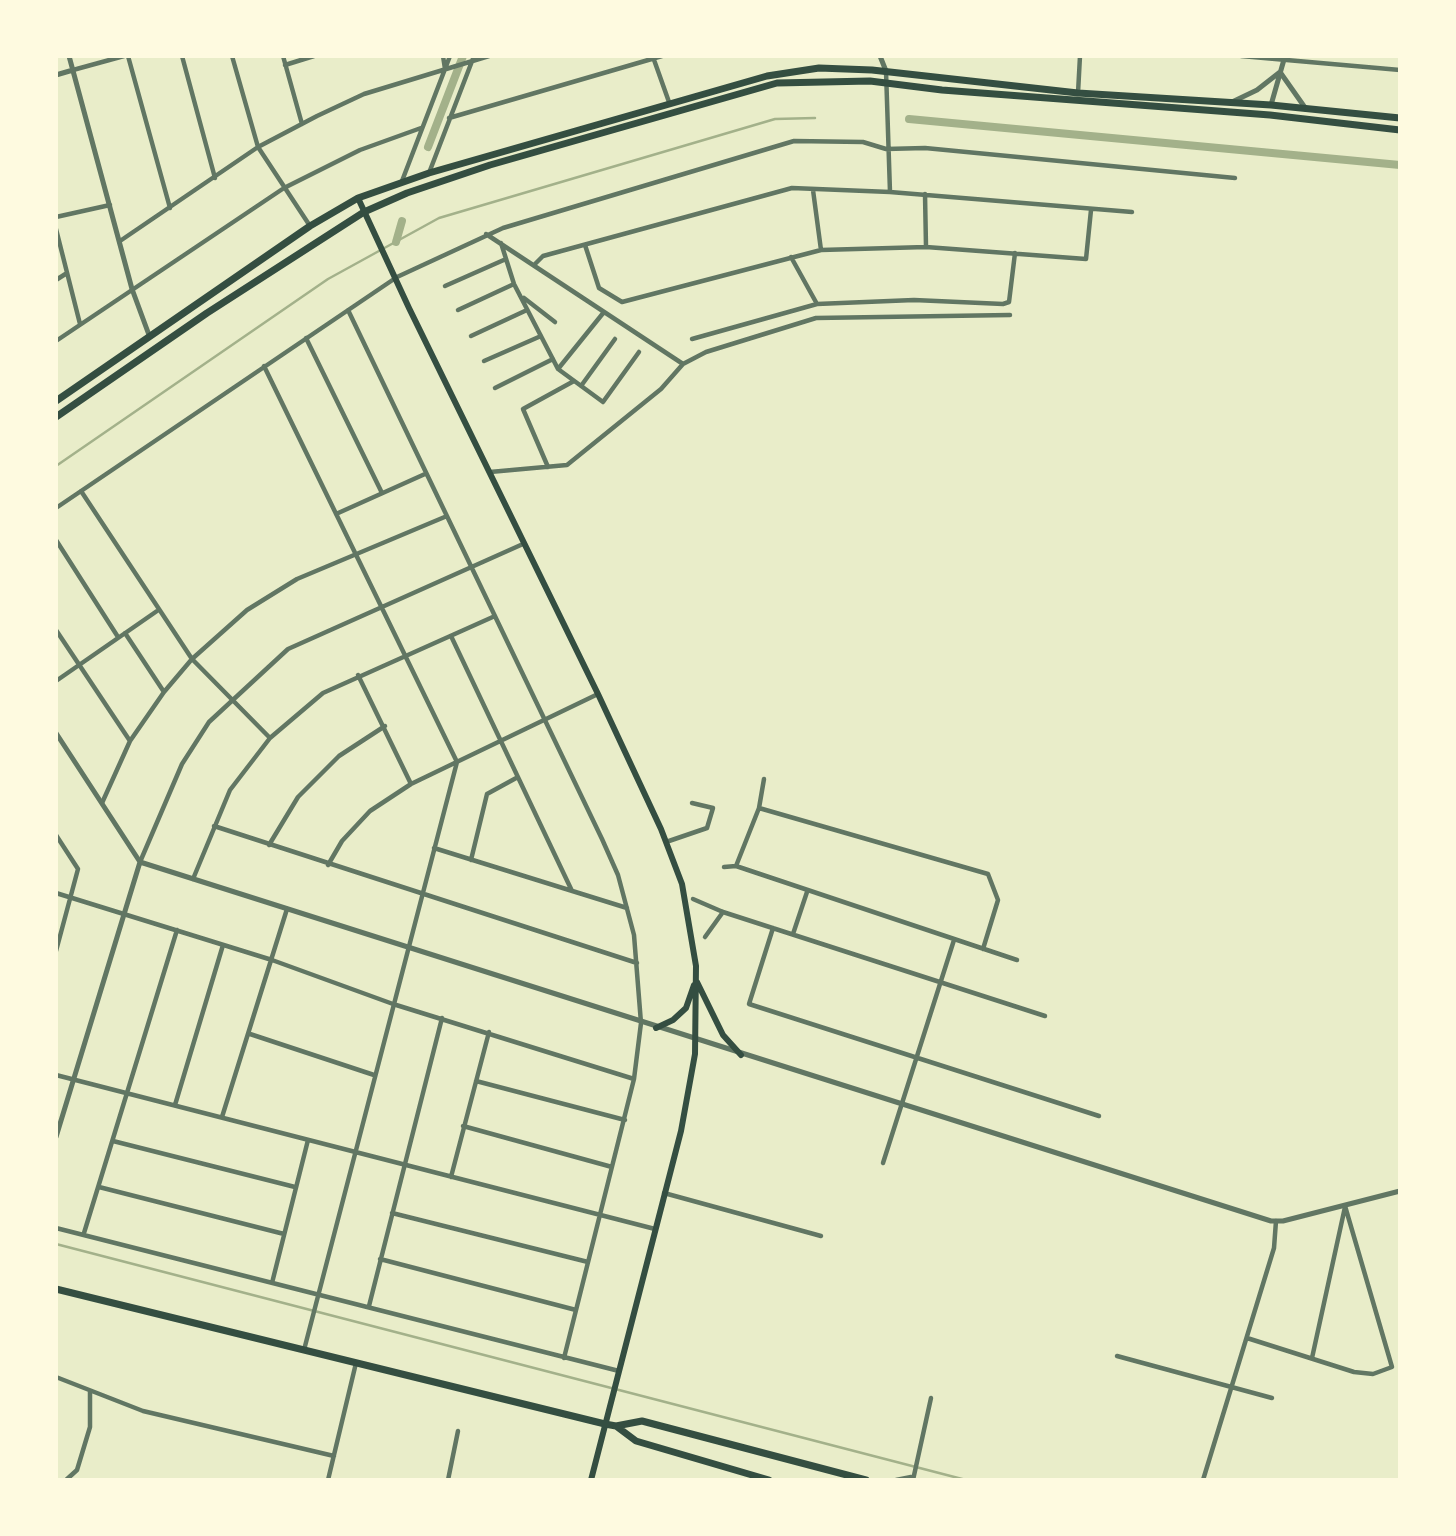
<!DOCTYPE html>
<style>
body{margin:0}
#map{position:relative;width:1456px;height:1536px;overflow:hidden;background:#e9edc9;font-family:Poppins,sans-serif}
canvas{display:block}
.frame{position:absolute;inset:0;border:58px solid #fefae0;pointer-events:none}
</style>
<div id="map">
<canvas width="1456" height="1536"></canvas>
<div class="frame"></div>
</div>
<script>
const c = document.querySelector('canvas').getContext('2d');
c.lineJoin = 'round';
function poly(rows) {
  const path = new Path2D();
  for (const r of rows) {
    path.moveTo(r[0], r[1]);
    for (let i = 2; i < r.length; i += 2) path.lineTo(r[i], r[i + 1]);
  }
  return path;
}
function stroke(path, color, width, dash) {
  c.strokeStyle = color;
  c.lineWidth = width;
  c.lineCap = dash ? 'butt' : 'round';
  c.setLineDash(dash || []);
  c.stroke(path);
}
stroke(poly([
 [56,466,328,279,439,218,775,119,815,118],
 [56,1244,966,1480]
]), '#a3b18a', 2.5);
stroke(poly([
 [909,119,1400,165],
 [428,147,463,56],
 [396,242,402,221]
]), '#a3b18a', 8);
stroke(poly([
 [128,56,170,208],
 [182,56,215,178],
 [232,56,258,147,310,226],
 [283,56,302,124],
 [443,56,445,69],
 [1241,56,1400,70],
 [653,57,669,102],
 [285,65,314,56],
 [73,70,124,56],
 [886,71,890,192],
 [1078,93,1080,56],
 [449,118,662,56],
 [429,173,474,56],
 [402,181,450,56],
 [813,190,821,250],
 [925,194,926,247],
 [56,217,110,205],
 [56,229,80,324],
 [486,234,683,364],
 [120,241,258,147,317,116,364,94,489,56],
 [501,243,514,284,558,369,603,402,639,352],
 [585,245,599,288,622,302,821,250,926,247,1086,259,1091,210],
 [534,265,543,256,792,188,890,192,1132,212],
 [56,280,67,273],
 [445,286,506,259],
 [524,298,555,322],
 [817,304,914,300,1003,304,1009,302,1015,253],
 [348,310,602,839,618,875,634,935,641,1023,634,1079,564,1358],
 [458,310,514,284],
 [471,336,527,310],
 [306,338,382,493],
 [692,339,817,304,791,257],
 [56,341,284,188,360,150,421,128],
 [484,361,541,336],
 [264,366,457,762,304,1350],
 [558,369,604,312],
 [581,386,615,339],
 [495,388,553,359],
 [548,467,523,409,574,381],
 [490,472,567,465,661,389,683,364,706,352,816,318,1010,315],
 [81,491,192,659,270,738],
 [56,508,397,277,503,228,794,141,863,142,886,149,925,148,1235,178],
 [336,514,425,474],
 [56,540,118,637],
 [56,630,130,741],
 [125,633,164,692],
 [451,636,572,891],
 [358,675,411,784],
 [56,681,157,611],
 [764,779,759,808,988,874,998,900,983,949],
 [102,803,130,741,164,692,192,659,247,610,297,579,447,516],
 [214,826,637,963],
 [56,835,78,869,56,951],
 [666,842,707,828,713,808,692,803],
 [269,845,298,797,339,756,385,726],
 [434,848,627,908],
 [471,860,487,794,518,777],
 [140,862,182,764,209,722,288,649,523,544],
 [328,865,342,841,370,811,411,784,598,694],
 [736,866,759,808],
 [724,867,736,866,1017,960],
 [193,879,230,790,270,738,323,693,495,616],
 [56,893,272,960,393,1004,634,1079],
 [693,899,723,912,1045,1016],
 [773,928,749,1004,1099,1116],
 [793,934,807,892],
 [705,937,723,912],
 [250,1034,374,1075],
 [56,1075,655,1229],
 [476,1081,625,1120],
 [175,1105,223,945],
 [222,1117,287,909],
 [463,1126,612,1167],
 [113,1141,295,1187],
 [883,1163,954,940],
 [451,1177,489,1032],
 [99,1187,284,1234],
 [664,1193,821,1236],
 [392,1213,588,1262],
 [56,1228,619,1371],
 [84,1233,177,930],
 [380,1259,576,1310],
 [272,1283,308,1140],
 [369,1306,442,1018],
 [1247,1338,1354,1372,1373,1374,1392,1367,1345,1206],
 [1117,1356,1272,1398],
 [1312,1358,1345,1207],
 [56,1377,143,1411,334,1456],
 [66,1480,77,1470,90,1427,90,1391],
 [328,1480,356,1363],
 [448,1480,458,1431],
 [896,1480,911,1477],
 [913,1480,931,1398],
 [1203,1480,1274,1248,1276,1221]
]), '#617663', 4.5);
stroke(poly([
 [69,56,132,289,149,335],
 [880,56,886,71],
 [1280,72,1306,109],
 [56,75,73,70],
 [1232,102,1257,90,1280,72],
 [1271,105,1285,56],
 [56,733,140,862,1271,1221,1283,1221,1400,1191],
 [56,1137,140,862]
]), '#617663', 5);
stroke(poly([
 [358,198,409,308,598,694,661,829,682,884,696,966,695,1054,681,1131,591,1480],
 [697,982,723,1035,741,1055],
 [656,1028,673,1020,686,1008,694,985]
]), '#344e41', 6);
stroke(poly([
 [56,401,310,226,358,198,429,173,767,76,819,68,872,70,1078,93,1271,105,1400,118],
 [56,417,207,313,364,212,407,193,490,165,777,83,870,81,942,90,1270,115,1400,130],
 [56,1289,605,1424,616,1426,636,1441,769,1480],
 [616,1426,642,1421,866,1480]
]), '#344e41', 7);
</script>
